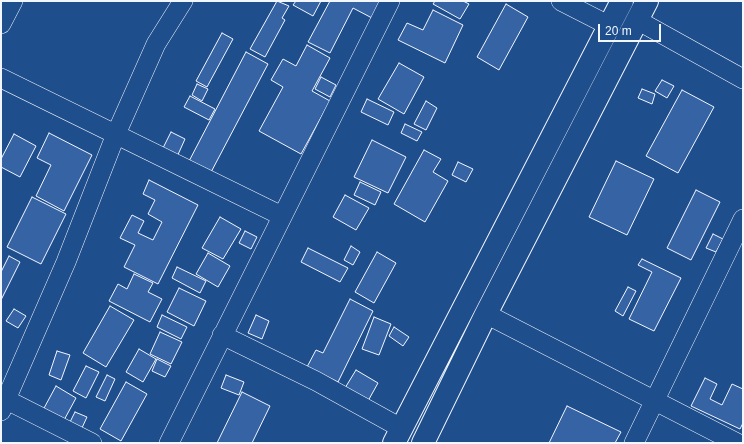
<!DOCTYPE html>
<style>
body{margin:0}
#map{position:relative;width:744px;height:444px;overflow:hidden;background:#1f4e8c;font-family:Arial,sans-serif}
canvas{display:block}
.frame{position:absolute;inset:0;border:2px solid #f2f6ff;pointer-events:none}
.scale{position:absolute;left:598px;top:24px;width:63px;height:18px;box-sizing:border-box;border:2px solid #f2f6ff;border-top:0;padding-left:5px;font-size:12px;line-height:14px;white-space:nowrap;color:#f2f6ff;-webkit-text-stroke:3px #1f4e8c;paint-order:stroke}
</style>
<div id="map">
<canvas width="744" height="444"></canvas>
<div class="frame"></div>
<div class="scale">20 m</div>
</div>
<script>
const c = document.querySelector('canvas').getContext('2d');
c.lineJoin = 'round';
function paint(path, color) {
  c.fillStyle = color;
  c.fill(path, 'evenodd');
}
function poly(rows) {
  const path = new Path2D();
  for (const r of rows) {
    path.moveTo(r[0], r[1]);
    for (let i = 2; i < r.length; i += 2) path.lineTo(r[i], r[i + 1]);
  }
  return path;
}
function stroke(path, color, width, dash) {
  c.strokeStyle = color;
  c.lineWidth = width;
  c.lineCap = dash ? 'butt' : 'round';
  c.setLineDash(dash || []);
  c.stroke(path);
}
const building = poly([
 [277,1,289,6,282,18,285,20,265,57,250,49,277,1],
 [296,1,321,1,313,16,293,5,296,1],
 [330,1,381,1,372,18,353,8,330,53,308,42,330,1],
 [435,1,463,1,469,4,460,19,433,4,435,1],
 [506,4,528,17,499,70,477,57,506,4],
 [433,10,463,25,445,63,398,40,407,23,423,30,433,10],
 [222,33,233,39,207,87,196,81,222,33],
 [307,45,330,58,312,91,330,101,301,154,259,131,283,87,271,80,283,59,296,66,307,45],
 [246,52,268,64,209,176,187,165,246,52],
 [399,63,424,77,404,114,378,99,399,63],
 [321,77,336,85,330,97,315,89,321,77],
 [662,80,674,86,667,98,655,91,662,80],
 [197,84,208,89,202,101,192,95,197,84],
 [642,89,655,94,652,104,638,98,642,89],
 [682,90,714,107,678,173,646,156,682,90],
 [190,96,215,109,209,120,184,107,190,96],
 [367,99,394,112,388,125,361,112,367,99],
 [426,101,437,108,426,130,414,124,426,101],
 [405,124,422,132,417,141,401,133,405,124],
 [171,132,185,139,176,159,161,152,171,132],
 [49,133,92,155,64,211,36,196,51,165,37,158,49,133],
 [14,134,36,146,20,177,1,167,1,159,14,134],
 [372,140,406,157,388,193,354,177,372,140],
 [424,150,441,159,433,172,448,181,425,222,394,204,424,150],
 [616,161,654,179,627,235,589,217,616,161],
 [458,162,473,169,466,182,452,175,458,162],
 [149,180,198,205,158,284,124,267,135,245,120,238,132,215,144,221,138,233,153,240,162,222,148,214,155,200,143,194,149,180],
 [360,182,381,192,375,205,354,195,360,182],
 [696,190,720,202,691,260,667,248,696,190],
 [345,195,369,208,356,230,333,217,345,195],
 [32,197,66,214,41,264,7,247,32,197],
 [220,217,241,229,223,259,202,248,220,217],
 [245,231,257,237,251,249,239,243,245,231],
 [713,234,723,239,716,252,706,248,713,234],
 [351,246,360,252,353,265,344,260,351,246],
 [308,248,348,268,340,282,301,262,308,248],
 [377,252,396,263,374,303,355,292,377,252],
 [208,253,230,266,218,287,196,274,208,253],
 [9,256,20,262,1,300,1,272,9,256],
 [642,259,681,278,654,331,629,319,652,272,638,265,642,259],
 [177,267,206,281,200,293,172,278,177,267],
 [134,274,153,283,148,292,162,299,150,322,109,301,118,284,127,289,134,274],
 [628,287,636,291,623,316,615,311,628,287],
 [179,288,206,301,194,326,167,312,179,288],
 [350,299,373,311,338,382,307,367,316,350,323,353,350,299],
 [110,306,134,320,106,367,83,353,110,306],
 [14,309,26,316,18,328,6,321,14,309],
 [162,315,187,327,181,339,157,327,162,315],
 [256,315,269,321,262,339,248,333,256,315],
 [374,317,391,324,379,355,362,349,374,317],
 [394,327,409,337,403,346,389,336,394,327],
 [160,332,182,342,171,364,150,354,160,332],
 [139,349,156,359,143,382,126,372,139,349],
 [57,351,70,355,61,380,49,375,57,351],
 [157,359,171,366,165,377,152,371,157,359],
 [86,366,99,372,86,398,73,391,86,366],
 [356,370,378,383,368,401,345,388,356,370],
 [107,375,115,379,105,401,96,397,107,375],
 [226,375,244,382,239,395,221,388,226,375],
 [705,378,717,384,710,399,722,405,732,384,743,389,743,423,740,429,691,406,705,378],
 [126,382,147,394,121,441,100,429,126,382],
 [56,386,76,398,63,422,43,410,56,386],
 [242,392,270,406,252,443,217,443,242,392],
 [567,406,621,432,615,443,549,443,567,406],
 [75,412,87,417,81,430,69,424,75,412]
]);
paint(building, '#3563a3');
stroke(building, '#f2f6ff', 1);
const minor = poly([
 [561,1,610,26],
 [637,20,743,79],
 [1,24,13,1],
 [1,78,282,216],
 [486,314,737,443],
 [222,335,316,381,401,428],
 [1,397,92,443],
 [1,411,66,262,116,134,156,44,183,1],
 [169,443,390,1],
 [634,443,743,219]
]);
const tertiary = poly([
 [394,443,622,1],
 [423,443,486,314,647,1]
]);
stroke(minor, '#f2f6ff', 20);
stroke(tertiary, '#f2f6ff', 24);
stroke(minor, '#1f4e8c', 19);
stroke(tertiary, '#1f4e8c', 22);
</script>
